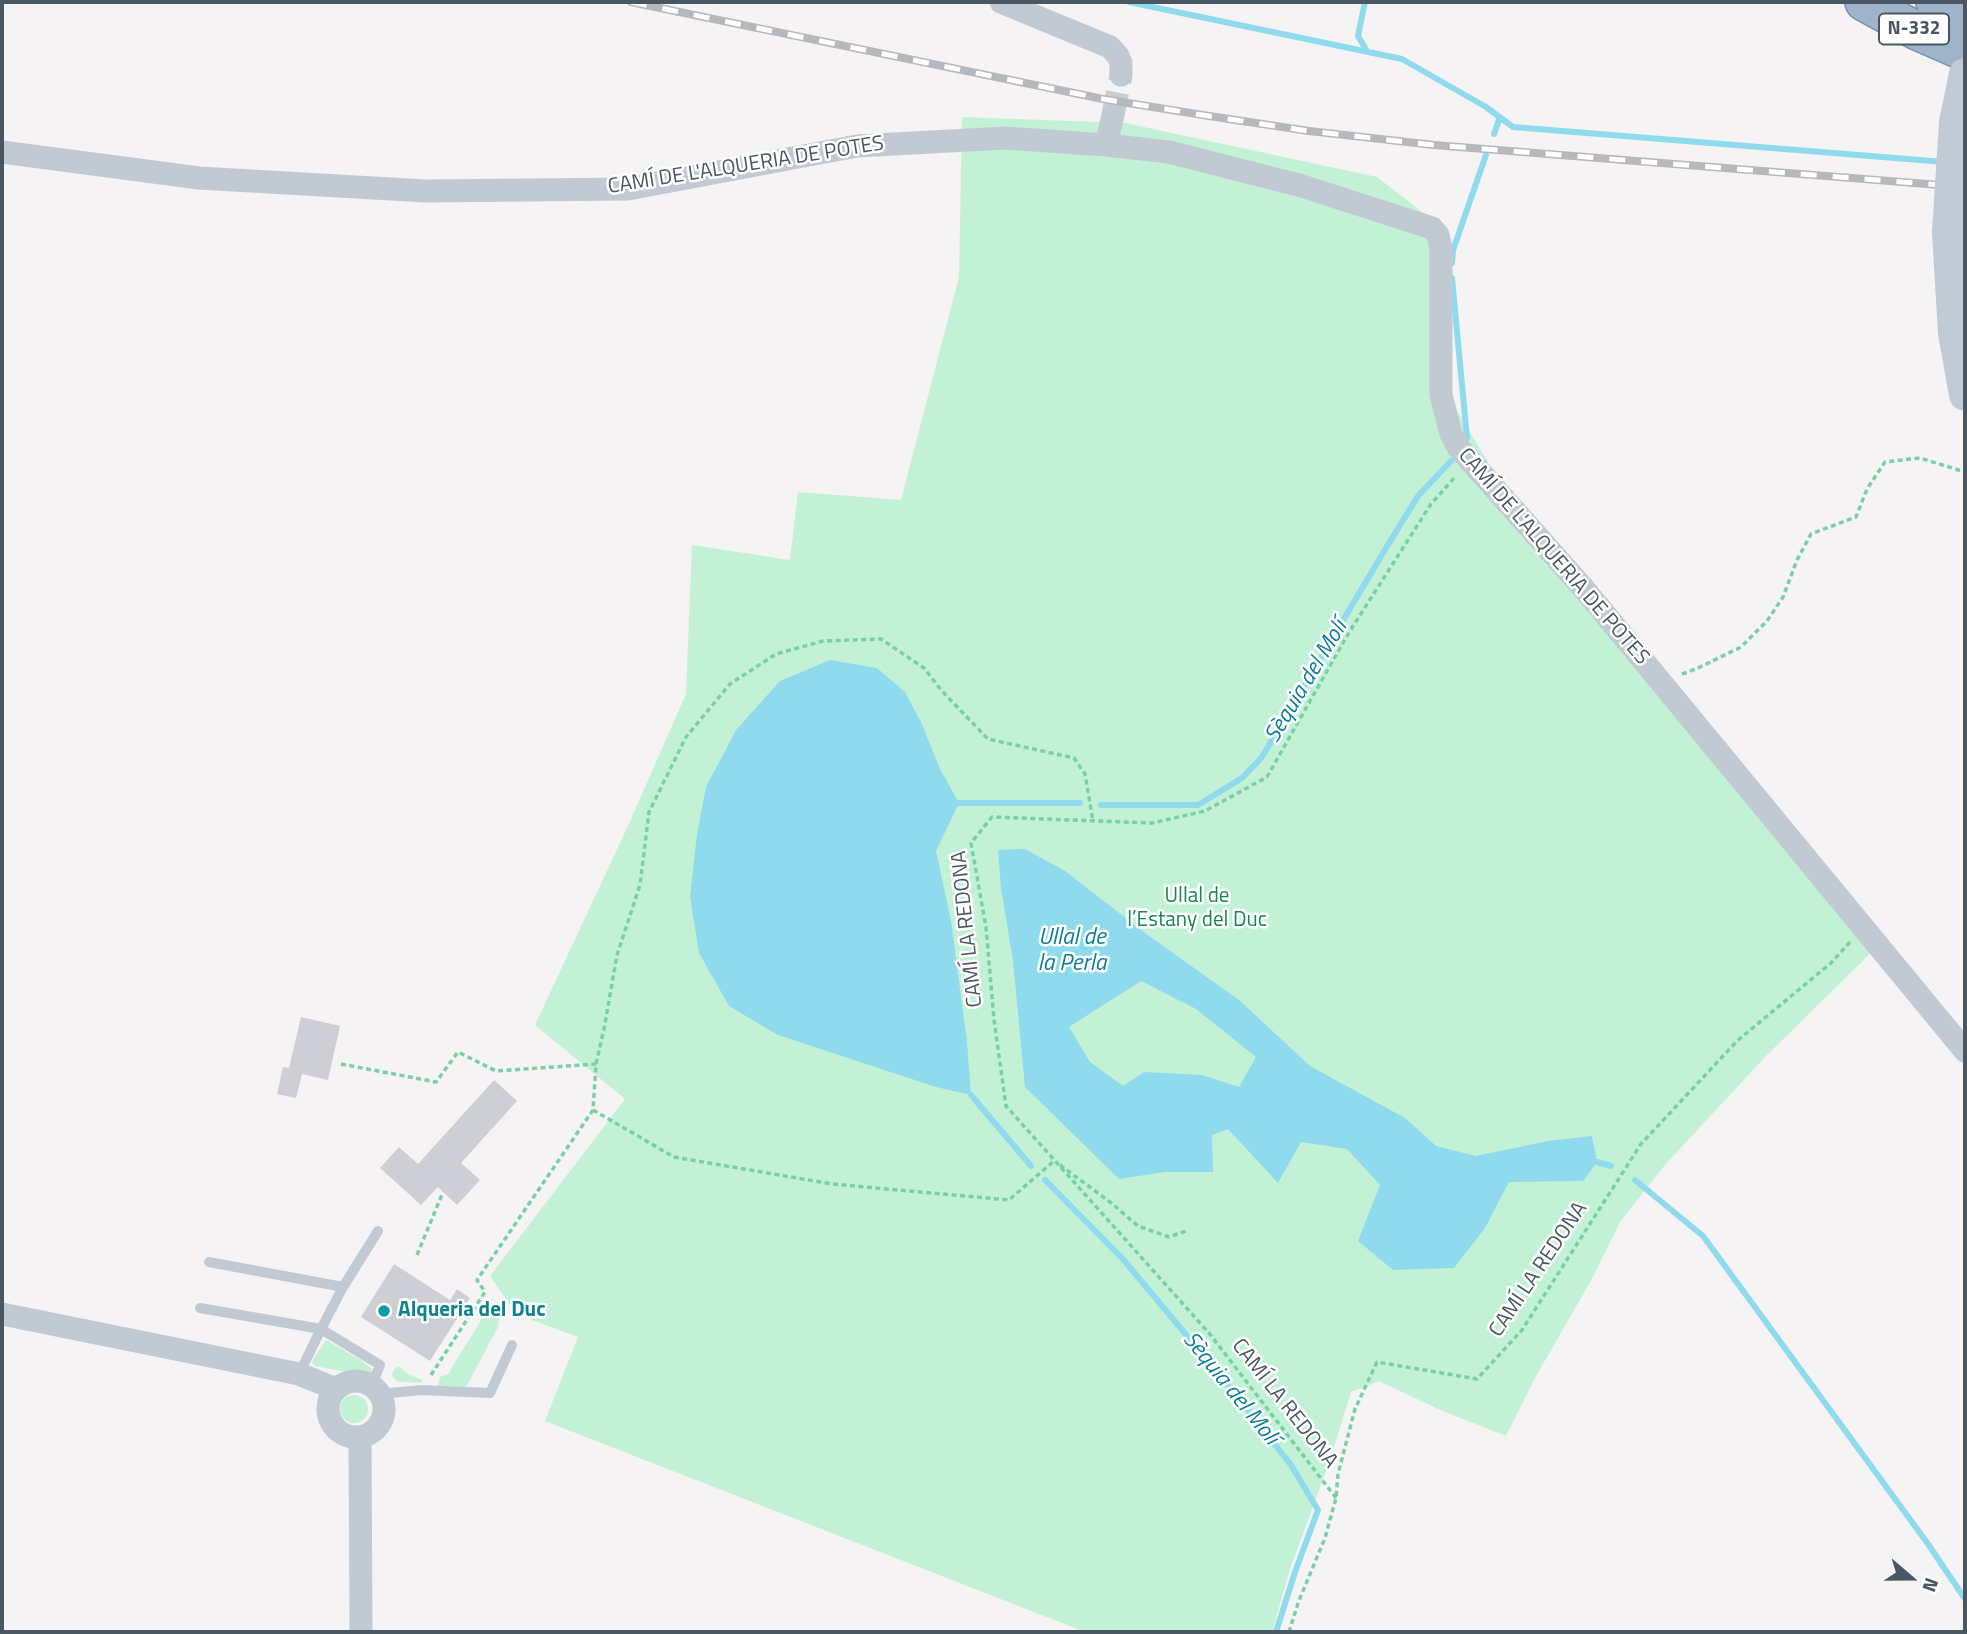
<!DOCTYPE html>
<meta charset="utf-8">
<style>
body{margin:0}
#map{position:relative;width:1967px;height:1634px;overflow:hidden;background:#f5f3f3;font-family:"Titillium Web",sans-serif}
canvas{display:block}
.frame{position:absolute;inset:0;border:4px solid #4a5661;pointer-events:none}
.north{position:absolute;left:1876px;top:1543px;width:70px;height:70px;-webkit-text-stroke:5px #fff;paint-order:stroke;rotate:110deg;font-size:19px;font-weight:700;line-height:28px;text-align:center;color:#4a5661}
.north::after{content:'';display:block;margin:auto;width:24px;height:32px;background:#4a5661;clip-path:polygon(50% 0,100% 100%,50% 72%,0 100%)}
</style>
<div id="map">
<canvas width="1967" height="1634"></canvas>
<div class="frame"></div>
<div class="north">N</div>
</div>
<script>
const c = document.querySelector('canvas').getContext('2d');
c.lineJoin = 'round';
function paint(path, color) {
  c.fillStyle = color;
  c.fill(path, 'evenodd');
}
function poly(rows) {
  const path = new Path2D();
  for (const r of rows) {
    if (r.length === 3) {
      path.moveTo(r[0] + r[2], r[1]);
      path.arc(r[0], r[1], r[2], 0, 2 * Math.PI);
      continue;
    }
    path.moveTo(r[0], r[1]);
    for (let i = 2; i < r.length; i += 2) path.lineTo(r[i], r[i + 1]);
  }
  return path;
}
function stroke(path, color, width, dash) {
  c.strokeStyle = color;
  c.lineWidth = width;
  c.lineCap = dash ? 'butt' : 'round';
  c.setLineDash(dash || []);
  c.stroke(path);
}
function label(font, color, halo, rows, align = 'center') {
  c.font = font + ' "Titillium Web",sans-serif';
  c.lineWidth = 5;
  c.setLineDash([]);
  c.textBaseline = 'middle';
  c.strokeStyle = halo;
  c.fillStyle = color;
  for (const [text, x, y, turn = 0] of rows) {
    c.save();
    c.translate(x, y);
    c.rotate((+turn || 0) * Math.PI / 180);
    c.textAlign = isNaN(turn) ? turn : align;
    if (halo) c.strokeText(text, 0, 0);
    c.fillText(text, 0, 0);
    c.restore();
  }
}
paint(poly([
 [962,117,1125,123,1377,177,1417,208,1440,229,1446,392,1498,479,1885,939,1766,1056,1664,1166,1620,1222,1594,1275,1535,1378,1506,1436,1438,1409,1379,1381,1351,1392,1330,1460,1290,1569,1272,1632,1085,1632,545,1421,578,1337,516,1314,490,1276,625,1099,535,1025,627,828,686,694,692,545,790,560,798,492,901,500,959,277],
 [491,1304,497,1304,500,1312,498,1327,466,1387,438,1386,440,1377,448,1374],
 [326,1340,359,1359,372,1369,372,1374,368,1376,315,1366,312,1362,314,1358],
 [398,1366,409,1375,423,1380,421,1383,397,1381,392,1376,393,1371],
 [354,1409,14]
]), '#c3f1d5');
paint(poly([
 [830,660,877,668,905,692,921,722,940,769,959,803,936,851,951,920,967,1042,971,1095,936,1087,778,1035,729,1006,699,953,690,897,697,834,706,787,736,730,780,681],
 [1025,849,1065,871,1145,933,1239,1000,1310,1066,1405,1118,1436,1146,1476,1156,1548,1141,1592,1136,1597,1162,1583,1181,1509,1182,1485,1228,1454,1268,1393,1270,1358,1241,1380,1185,1347,1149,1301,1142,1278,1183,1228,1129,1212,1135,1213,1172,1165,1172,1119,1179,1025,1087,1013,961,1001,888,998,850],
 [1141,981,1196,1009,1256,1057,1239,1087,1202,1075,1144,1072,1123,1086,1090,1062,1069,1027]
]), '#90daee');
stroke(poly([
 [1129,2,1402,59,1486,107,1513,127,1944,162],
 [1365,2,1358,36,1367,51],
 [1494,134,1500,117],
 [1452,263,1453,250,1486,155],
 [1452,278,1467,438],
 [959,803,1080,803],
 [1101,805,1198,805,1242,778,1262,757,1386,548,1418,496,1451,461],
 [971,1095,1031,1166],
 [1597,1162,1611,1166],
 [1045,1180,1122,1258,1218,1373,1291,1465,1318,1510,1295,1572,1276,1632],
 [1635,1180,1703,1236,1928,1544,1965,1599]
]), '#90daee', 6);
paint(poly([
 [301,1017,340,1026,328,1080,302,1074,296,1098,277,1094,283,1067,289,1068],
 [494,1080,517,1101,461,1163,480,1180,457,1205,438,1187,421,1205,380,1168,399,1147,418,1164],
 [394,1264,450,1300,457,1289,470,1298,430,1361,361,1317]
]), '#cdcfd5');
stroke(poly([
 [1113,115,1121,75]
]), '#caccce', 23, [23, 11]);
const trunk = poly([
 [1864,2,1917,31,1965,52],
 [1935,2,1965,15]
]);
stroke(trunk, '#7690ad', 40);
stroke(poly([
 [1682,674,1696,669,1741,647,1767,621,1783,597,1797,560,1811,534,1856,517,1867,489,1885,462,1920,458,1965,472],
 [341,1064,436,1082,458,1052,496,1071,596,1064],
 [593,1110,674,1157,832,1184,1009,1200,1054,1161],
 [1060,1165,1110,1202,1138,1226,1169,1237,1186,1231],
 [417,1255,443,1192],
 [431,1375,485,1292,477,1280,593,1110,596,1064,604,1029,617,955,640,885,649,812,686,737,730,684,776,654,823,641,881,639,924,668,941,690,988,739,1074,758,1085,774,1093,821],
 [1336,1498,1209,1333,1006,1106,994,1020,986,927,971,843,992,817,1152,823,1205,811,1267,777,1348,634,1431,504,1456,476],
 [1289,1632,1298,1603,1325,1538,1336,1498,1338,1474,1355,1409,1377,1362,1477,1379,1522,1330,1641,1144,1737,1041,1831,963,1851,941]
]), '#7ad0a6', 3.5, [5, 3.5]);
stroke(poly([
 [209,1262,343,1287,321,1329,380,1365,372,1385],
 [343,1287,378,1231],
 [200,1308,321,1329,299,1374],
 [380,1394,421,1390,490,1393,512,1345]
]), '#c1cad2', 10);
stroke(poly([
 [1001,2,1110,47,1118,56,1121,63,1121,75],
 [1106,145,1113,115],
 [2,152,199,178,426,191,628,189,857,146,1005,138,1106,145,1169,152,1302,186,1432,228,1438,235,1441,248,1441,395,1451,434,1458,447,1585,590,1965,1051],
 [2,1314,299,1374,336,1389],
 [356,1409,28],
 [360,1437,361,1632]
]), '#c1cad2', 23);
stroke(trunk, '#9fb4c9', 37);
const rail = poly([
 [631,2,1103,99,1209,116,1309,131,1434,145,1965,187]
]);
stroke(rail, '#b5b8bd', 8);
stroke(rail, '#fff', 5, [16]);
stroke(poly([
 [1965,74,1955,122,1948,232,1954,333,1965,395]
]), '#c1cbd6', 32);
for (const [x, y, r, color] of [
 [384,1311,7,"#0f9aa8"]
]) {
  const dot = new Path2D();
  dot.arc(x, y, r, 0, 2 * Math.PI);
  c.fillStyle = color;
  c.fill(dot);
  stroke(dot, '#fff', 2.5);
}
for (const [x, y, w] of [
 [1914,29,70]
]) {
  const box = new Path2D();
  box.roundRect(x - w / 2, y - 15.5, w, 31, 5);
  c.fillStyle = '#fff';
  c.fill(box);
  stroke(box, '#4a5661', 2);
}
label('bold 19px', '#4a5661', null, [
 ["N-332",1914,29]
]);
label('21px', '#4a5661', '#fff', [
 ["CAMÍ DE L'ALQUERIA DE POTES",746,166,-9],
 ["CAMÍ DE L'ALQUERIA DE POTES",1553,557,49],
 ["CAMÍ LA REDONA",968,929,-96],
 ["CAMÍ LA REDONA",1539,1270,-56],
 ["CAMÍ LA REDONA",1284,1404,52]
]);
label('21px', '#17864f', '#fff', [
 ["Ullal de",1197,897],
 ["l’Estany del Duc",1197,921]
]);
label('bold 21px', '#0d838f', '#fff', [
 ["Alqueria del Duc",398,1311]
], 'left');
label('italic 23px', '#0c7c9b', '#fff', [
 ["Sèquia del Molí",1307,682,-59],
 ["Ullal de",1072,938],
 ["la Perla",1072,964],
 ["Sèquia del Molí",1230,1389,51]
]);
</script>
